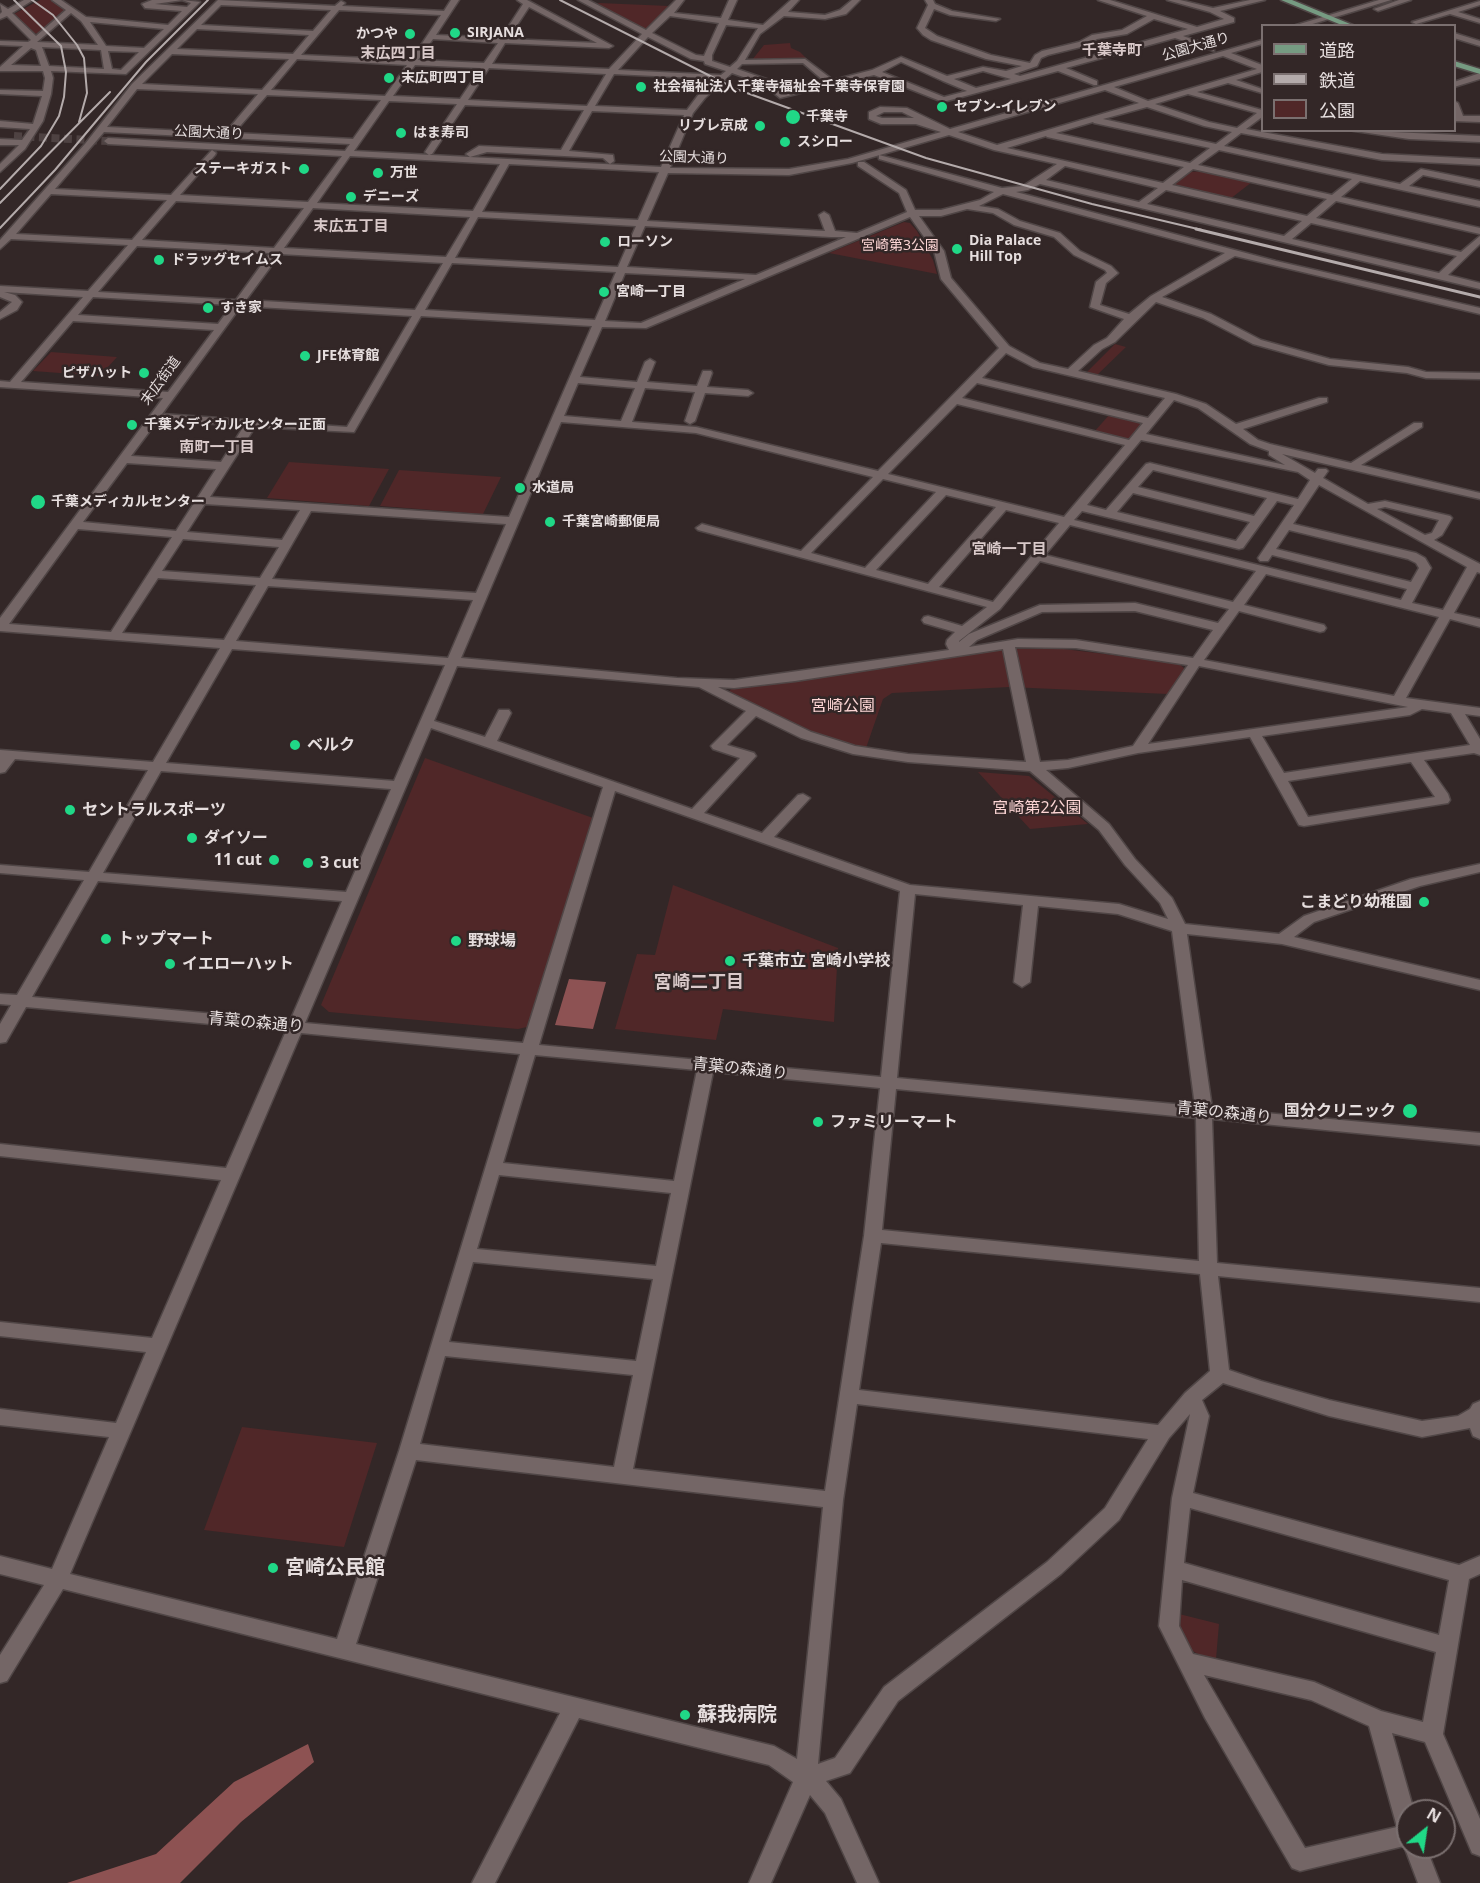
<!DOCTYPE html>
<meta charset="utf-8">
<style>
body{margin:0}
#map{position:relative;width:1480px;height:1883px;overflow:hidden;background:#332727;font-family:"Open Sans","Noto Sans JP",sans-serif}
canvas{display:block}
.legend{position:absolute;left:1261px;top:24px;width:195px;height:108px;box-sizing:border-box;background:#332727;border:2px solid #7b7070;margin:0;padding:8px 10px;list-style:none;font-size:18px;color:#e6dede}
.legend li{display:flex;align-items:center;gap:12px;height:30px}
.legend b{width:30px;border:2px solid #7b7070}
.north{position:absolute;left:1396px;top:1799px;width:60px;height:60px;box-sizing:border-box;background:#332727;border:2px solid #7b7070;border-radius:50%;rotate:30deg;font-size:16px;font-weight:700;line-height:24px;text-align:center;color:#e6dede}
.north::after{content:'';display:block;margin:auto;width:21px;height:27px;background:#20d887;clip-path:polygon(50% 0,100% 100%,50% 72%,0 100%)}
</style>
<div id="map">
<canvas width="1480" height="1883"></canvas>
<ul class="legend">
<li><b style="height:8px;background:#769b82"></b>道路</li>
<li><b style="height:8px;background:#b4abab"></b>鉄道</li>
<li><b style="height:16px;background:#502728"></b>公園</li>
</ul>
<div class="north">N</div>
</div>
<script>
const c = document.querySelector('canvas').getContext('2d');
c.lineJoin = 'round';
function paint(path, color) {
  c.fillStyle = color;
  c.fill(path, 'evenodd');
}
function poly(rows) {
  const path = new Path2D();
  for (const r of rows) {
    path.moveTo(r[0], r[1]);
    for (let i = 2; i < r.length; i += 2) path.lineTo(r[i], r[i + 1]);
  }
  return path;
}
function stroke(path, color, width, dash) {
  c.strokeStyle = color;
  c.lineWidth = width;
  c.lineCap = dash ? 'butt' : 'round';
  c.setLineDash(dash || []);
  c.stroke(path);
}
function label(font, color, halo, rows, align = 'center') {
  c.font = font + ' "Open Sans","Noto Sans JP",sans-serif';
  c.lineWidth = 5;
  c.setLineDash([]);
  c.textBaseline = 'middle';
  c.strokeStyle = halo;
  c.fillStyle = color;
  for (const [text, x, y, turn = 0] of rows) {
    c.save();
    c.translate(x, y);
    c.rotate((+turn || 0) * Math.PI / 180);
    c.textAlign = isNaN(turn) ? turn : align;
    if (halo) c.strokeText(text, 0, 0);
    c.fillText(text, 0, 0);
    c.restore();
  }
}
paint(poly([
 [40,0,51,0,67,10,39,34,33,33,12,15],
 [599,3,669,6,671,8,648,28,643,29,595,5],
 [790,43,791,48,800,52,807,59,752,60,764,45],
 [1205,171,1252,182,1230,199,1173,185,1189,172],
 [904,222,910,223,917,231,933,260,937,274,829,253],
 [1115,344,1126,347,1095,377,1084,375],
 [51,352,117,357,100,376,33,371],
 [1110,414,1148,423,1132,441,1094,432],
 [289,462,389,469,369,506,267,498],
 [399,470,501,477,483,514,380,506],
 [997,649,1064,649,1178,663,1185,669,1168,694,1009,687,892,693,883,699,866,748,804,732,728,693,732,688],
 [425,758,593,818,527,1027,518,1029,329,1012,321,1005],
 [978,772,1029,776,1088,824,1030,829],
 [673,885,838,948,834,1022,723,1009,716,1040,615,1029,637,954,655,955],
 [242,1427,377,1443,344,1547,204,1530],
 [1179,1614,1219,1624,1216,1659,1200,1655,1187,1648,1179,1631]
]), '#502728');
paint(poly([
 [308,1744,314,1762,241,1822,180,1883,67,1883,156,1854,234,1782]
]), '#8d5252');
paint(poly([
 [569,979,606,982,593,1029,555,1025]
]), '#8d5253');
stroke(poly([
 [14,136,108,141]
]), '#4e4242', 8, [8, 4.5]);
const minor = poly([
 [24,0,33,0,12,13,36,36,66,10,52,0,61,0,86,17,168,25,182,11,145,8,142,4,152,0,182,0,155,4,187,7,191,3,182,0,200,2,126,74,51,71,53,78,51,94,43,121,25,149,0,172,0,164,19,145,0,145,0,139,22,140,30,129,0,127,0,121,33,124,42,96,0,94,0,90,43,91,45,78,43,71,0,71,0,67,23,46,0,45,0,41,28,42,31,40,7,16,0,19,0,14,2,12,0,4,8,9,24,0],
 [71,13,81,21,98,45,37,42,71,13],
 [90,22,164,29,144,48,106,46,90,22],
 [42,47,101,50,104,69,49,66,42,47],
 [31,48,36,50,41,66,11,65,31,48],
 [108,51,139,52,121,70,112,69,108,51],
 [218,0,335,6,341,1,345,3,342,6,444,11,451,0,459,0,436,35,501,38,523,4,517,0,527,0,613,46,609,48,505,43,492,64,609,69,642,34,578,0,588,0,646,30,676,0,684,0,674,13,721,18,729,0,737,0,728,20,763,25,791,0,799,0,788,12,825,15,840,10,852,0,860,0,846,14,825,19,784,16,760,34,745,60,805,59,833,80,872,70,901,57,947,76,983,67,1006,71,1022,66,986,59,931,40,923,35,917,28,928,5,925,0,933,0,935,4,952,11,1000,19,996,21,950,15,934,9,925,28,937,36,991,55,1030,63,1035,55,1042,51,1079,42,1092,35,1122,30,1147,16,1098,0,1110,0,1197,27,1224,19,1210,12,1167,0,1180,0,1213,8,1250,0,1265,0,1220,11,1234,18,1234,22,1183,36,1214,47,1214,51,1175,38,1066,68,1097,81,1097,85,1094,85,1058,71,943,102,874,75,780,98,763,84,732,73,705,98,693,113,670,168,789,169,848,159,941,132,916,124,881,124,869,119,869,112,880,107,907,108,950,129,1262,40,1262,44,1231,53,1262,65,1262,72,1236,80,1262,89,1262,93,1228,83,1197,92,1262,110,1262,117,1246,129,1382,154,1480,159,1480,165,1382,160,1241,133,1224,146,1400,184,1421,169,1480,181,1480,187,1423,175,1409,186,1480,201,1480,207,1360,181,1341,197,1480,228,1480,234,1336,201,1316,218,1461,252,1480,236,1480,244,1448,275,1480,283,1480,289,1040,184,1028,190,1016,192,1276,261,1480,308,1480,314,1235,256,1162,297,1211,314,1261,340,1330,359,1408,367,1426,372,1480,373,1480,379,1426,378,1407,373,1329,365,1253,344,1203,318,1156,302,1115,342,1102,349,1078,371,1176,394,1206,404,1236,424,1319,398,1327,398,1327,402,1243,429,1258,440,1270,444,1351,463,1414,423,1422,423,1422,427,1361,465,1480,493,1480,499,1282,454,1315,473,1318,469,1326,469,1328,471,1323,478,1368,504,1385,501,1450,516,1452,518,1442,535,1434,540,1480,564,1480,573,1477,572,1454,613,1480,619,1480,627,1450,619,1406,698,1480,708,1480,716,1465,714,1480,739,1480,755,1474,753,1424,760,1448,794,1450,800,1448,803,1304,826,1299,825,1250,737,1138,753,1068,768,1046,770,1109,824,1135,859,1172,898,1185,924,1279,934,1304,916,1411,879,1480,864,1480,872,1420,886,1314,922,1294,937,1480,980,1480,990,1282,944,1187,934,1212,1108,1480,1133,1480,1145,1212,1119,1217,1263,1480,1288,1480,1302,1218,1276,1229,1370,1261,1381,1329,1400,1422,1421,1458,1416,1470,1409,1473,1404,1480,1401,1480,1439,1473,1436,1470,1428,1422,1437,1329,1416,1223,1383,1202,1400,1209,1416,1193,1493,1459,1565,1480,1556,1480,1574,1469,1579,1443,1734,1480,1819,1480,1856,1472,1853,1425,1742,1392,1733,1414,1811,1408,1811,1408,1847,1426,1847,1440,1883,1418,1883,1404,1846,1300,1871,1292,1868,1205,1718,1159,1626,1172,1498,1190,1414,1169,1438,1119,1520,1061,1574,898,1701,850,1773,826,1781,841,1799,879,1883,857,1883,825,1813,810,1795,771,1883,749,1883,793,1782,769,1765,579,1718,495,1883,472,1883,560,1713,63,1589,7,1681,0,1683,0,1655,44,1585,0,1574,0,1556,52,1569,109,1437,0,1425,0,1409,116,1423,146,1352,0,1336,0,1322,152,1338,221,1180,0,1156,0,1144,226,1168,286,1031,26,1007,6,1042,0,1043,0,1024,11,1005,0,1004,0,994,17,995,84,880,0,873,0,865,89,872,148,770,15,759,5,772,0,773,0,750,153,762,220,648,0,631,0,618,163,398,0,387,0,381,10,382,83,297,4,292,15,295,22,302,17,310,0,319,0,312,12,302,0,297,0,286,88,291,128,245,11,239,0,249,0,240,85,144,132,84,218,0],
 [221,5,331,10,313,31,201,25,221,5],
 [529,7,597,43,508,39,529,7],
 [339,10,441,15,411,60,301,55,339,10],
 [670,16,719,23,704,56,696,55,652,33,670,16],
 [1154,19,1188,29,1020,76,1014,74,1037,66,1041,58,1048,55,1085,46,1097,39,1127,34,1154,19],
 [726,25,758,28,737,61,730,67,712,61,712,55,726,25],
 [197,29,309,35,293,54,177,49,197,29],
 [648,37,691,59,704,61,705,64,726,71,721,75,618,70,648,37],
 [433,39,498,43,484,63,418,60,433,39],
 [172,54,289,59,262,90,142,84,172,54],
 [1223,56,1257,69,1148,101,1114,87,1223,56],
 [297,59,407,65,385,96,271,90,297,59],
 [901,62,943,81,967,91,944,97,882,72,901,62],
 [803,63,825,82,783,93,769,80,737,69,742,64,803,63],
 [415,65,481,68,460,99,393,96,415,65],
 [489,68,606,74,587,106,468,100,489,68],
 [983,71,1011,79,976,88,954,79,983,71],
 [614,74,716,79,699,94,687,110,595,106,614,74],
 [137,89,258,94,225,133,107,127,137,89],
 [1105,90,1139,103,997,145,958,132,1105,90],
 [1188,94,1257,113,1237,128,1209,122,1155,104,1188,94],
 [267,95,381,100,353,139,234,133,267,95],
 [389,101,457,104,425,152,429,155,432,154,465,105,584,110,561,150,479,146,466,154,470,157,487,152,603,158,610,164,614,161,613,155,569,151,592,111,684,115,661,167,354,151,389,101],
 [1147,107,1204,126,1232,132,1216,144,1103,119,1147,107],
 [884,112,902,112,914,118,882,118,876,116,884,112],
 [1093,122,1094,123,1210,148,1190,163,1056,133,1093,122],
 [104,132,350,144,345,151,108,138,104,141,108,144,342,156,308,202,180,195,215,155,216,153,212,150,171,195,55,189,104,132],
 [949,135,994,150,1057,164,1023,186,1002,188,879,155,879,159,994,192,980,200,941,210,915,210,906,190,864,162,858,162,858,166,899,193,907,212,857,233,835,231,829,215,824,212,819,215,825,231,647,221,668,173,789,175,852,163,949,135],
 [1046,136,1047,137,1184,167,1163,183,1007,148,1046,136],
 [1219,150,1352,179,1332,195,1198,165,1219,150],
 [350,156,500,164,473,211,317,203,350,156],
 [509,164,659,172,638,220,482,212,509,164],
 [1065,166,1158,188,1139,202,1046,180,1065,166],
 [1193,169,1327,199,1307,216,1172,185,1193,169],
 [1166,190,1302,221,1284,236,1147,204,1166,190],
 [51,194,167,200,132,240,16,234,51,194],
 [1003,194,1225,253,1151,296,1129,314,1100,305,1106,283,1118,273,1111,266,1080,251,1060,233,1020,221,998,209,979,206,1003,194],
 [176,201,304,208,274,248,142,240,176,201],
 [313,208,470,217,446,257,284,248,313,208],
 [967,209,993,213,1014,225,1054,237,1074,255,1105,270,1107,273,1096,282,1090,307,1124,319,1107,338,1094,345,1068,369,1040,363,1009,346,951,278,944,251,919,216,941,216,967,209],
 [478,217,636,226,618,267,455,258,478,217],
 [910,217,934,251,941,279,999,348,878,471,696,427,632,422,645,388,695,392,685,421,690,424,695,421,705,393,748,396,753,393,748,390,707,387,712,373,711,371,703,371,697,386,647,382,655,362,650,359,645,362,637,382,580,377,602,327,646,328,910,217],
 [1311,223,1457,256,1439,273,1292,239,1311,223],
 [645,226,831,237,846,237,756,275,627,267,645,226],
 [137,246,270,253,236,300,98,292,137,246],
 [280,254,443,263,415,310,246,300,280,254],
 [452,263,616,272,595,320,425,310,452,263],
 [625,273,745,279,641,323,605,321,625,273],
 [93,297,232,305,218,324,78,315,93,297],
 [241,306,412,316,347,427,162,414,241,306],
 [421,316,592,326,509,517,210,497,255,427,354,432,421,316],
 [73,321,214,330,168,392,21,382,73,321],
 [1006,353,1033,367,1165,398,1148,418,982,378,1006,353],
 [578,383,635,388,621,421,564,416,578,383],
 [977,383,1143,423,1129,440,962,398,977,383],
 [1174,400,1198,408,1250,444,1269,451,1269,455,1285,465,1146,434,1174,400],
 [957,404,1125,445,1064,517,888,474,957,404],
 [158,420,244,426,221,462,131,456,158,420],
 [561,422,696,433,873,477,801,551,702,524,696,528,698,530,987,607,962,626,928,616,924,617,922,620,924,623,955,632,947,640,946,644,949,650,734,680,677,678,461,658,561,422],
 [1141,440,1298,472,1310,480,1298,499,1150,463,1146,464,1106,510,1087,505,1141,440],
 [127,463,216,469,176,531,83,522,127,463],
 [1153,470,1267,498,1254,516,1138,487,1153,470],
 [883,479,936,492,865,568,811,553,883,479],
 [1319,485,1467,567,1443,610,1412,603,1431,568,1425,558,1416,553,1293,524,1319,485],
 [1133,493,1250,522,1236,541,1117,512,1133,493],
 [946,495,996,507,928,584,876,570,946,495],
 [1277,501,1294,505,1258,558,1260,561,1268,561,1272,555,1407,589,1401,600,1074,520,1082,511,1239,549,1243,548,1277,501],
 [205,504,300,510,282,540,187,532,205,504],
 [1385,507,1439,520,1432,533,1425,535,1377,509,1385,507],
 [1006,510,1059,523,993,602,939,587,1006,510],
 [311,511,506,524,476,593,272,579,311,511],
 [1070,525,1256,571,1233,602,1045,555,1070,525],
 [78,529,172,537,111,632,9,624,78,529],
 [1289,530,1408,559,1416,563,1419,568,1411,582,1276,549,1289,530],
 [183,539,279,547,260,578,162,571,183,539],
 [1040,561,1229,609,1218,623,1135,603,1040,605,969,634,959,642,959,641,1000,609,1040,561],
 [1266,574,1439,617,1394,696,1204,660,1239,611,1320,632,1324,631,1326,628,1324,625,1244,605,1266,574],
 [158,578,256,585,224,640,122,633,158,578],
 [268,586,473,600,448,658,236,641,268,586],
 [1135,611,1213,630,1193,658,1076,640,1018,639,969,647,977,640,1042,612,1135,611],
 [1015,647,1076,648,1188,665,1133,746,1068,760,1040,762,1015,647],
 [232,649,445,665,394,781,166,763,232,649],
 [1003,649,1026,762,908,754,855,746,811,732,718,687,734,688,795,681,1003,649],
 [457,666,699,687,746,711,711,746,713,749,740,758,692,809,497,741,511,713,509,710,499,710,485,737,434,721,457,666],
 [1199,666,1398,705,1408,707,1148,744,1199,666],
 [1422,709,1451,713,1470,745,1284,773,1262,736,1410,715,1422,709],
 [756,716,801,738,853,754,908,762,1030,771,1099,830,1125,865,1160,903,1168,919,1119,904,910,885,774,837,810,798,803,794,798,795,762,833,704,813,756,756,754,753,727,745,756,716],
 [431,728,603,787,523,1043,305,1023,431,728],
 [1411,762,1435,797,1308,817,1288,781,1411,762],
 [161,771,391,789,346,892,103,873,161,771],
 [615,791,900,891,881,1077,539,1045,615,791],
 [98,881,342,901,290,1021,32,997,98,881],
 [915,894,1023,905,1014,982,1022,987,1030,982,1038,906,1118,914,1172,931,1195,1106,897,1078,915,894],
 [301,1033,520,1054,399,1451,337,1639,70,1574,301,1033],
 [535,1055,697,1070,674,1181,503,1163,535,1055],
 [713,1072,880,1088,864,1236,825,1491,633,1469,713,1072],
 [896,1089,1196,1118,1199,1261,882,1230,896,1089],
 [499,1175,671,1193,656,1266,477,1249,499,1175],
 [881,1243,1200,1274,1210,1371,1185,1393,1158,1425,859,1390,881,1243],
 [473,1262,653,1279,636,1361,449,1342,473,1262],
 [445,1356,633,1375,614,1467,420,1444,445,1356],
 [857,1404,1148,1439,1105,1508,1047,1562,884,1687,835,1758,818,1764,843,1500,857,1404],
 [416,1460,823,1507,797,1759,774,1746,356,1644,416,1460],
 [1190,1508,1449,1580,1439,1635,1184,1563,1190,1508],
 [1182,1580,1436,1652,1423,1722,1381,1711,1314,1682,1193,1654,1179,1626,1182,1580],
 [1204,1675,1311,1700,1369,1726,1397,1827,1305,1848,1204,1675],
 [1379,0,1391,0,1306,26,1293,26,1379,0],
 [1399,0,1411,0,1378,11,1374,9,1399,0],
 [1480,1,1480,5,1458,12,1480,19,1480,23,1450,14,1416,24,1412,22,1480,1],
 [1454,33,1480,41,1480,46,1454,38,1454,33],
 [1477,74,1480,74,1480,79,1454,87,1454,82,1477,74],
 [1454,101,1458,103,1463,116,1480,116,1480,122,1454,121,1454,101],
 [1348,130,1480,136,1480,142,1409,139,1348,130]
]);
const major = poly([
 [1281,0,1292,0,1355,26,1344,26,1281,0],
 [1454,61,1480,69,1480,74,1454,66,1454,61]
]);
stroke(minor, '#504646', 3);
stroke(major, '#504646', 3);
paint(minor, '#746666');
paint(major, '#769b82');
stroke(poly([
 [32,0,53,15,77,45,84,58,87,93,79,122],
 [560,0,736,89,926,158,1092,204,1202,230],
 [0,189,41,146,59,116,64,97,66,72,61,46,14,0],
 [0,203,110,92],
 [0,228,55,170,146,62,208,0]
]), '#b4abab', 2);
stroke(poly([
 [1196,229,1480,297]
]), '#b4abab', 3);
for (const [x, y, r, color] of [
 [455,33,6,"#20d887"],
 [410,34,6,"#20d887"],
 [389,78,6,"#20d887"],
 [641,87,6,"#20d887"],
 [942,107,6,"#20d887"],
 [793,117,8,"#20d887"],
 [760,126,6,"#20d887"],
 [401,133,6,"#20d887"],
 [785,142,6,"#20d887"],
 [304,169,6,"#20d887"],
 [378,173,6,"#20d887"],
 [351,197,6,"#20d887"],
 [605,242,6,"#20d887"],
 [957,249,6,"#20d887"],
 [159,260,6,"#20d887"],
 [604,292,6,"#20d887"],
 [208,308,6,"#20d887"],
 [305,356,6,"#20d887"],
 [144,373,6,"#20d887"],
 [132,425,6,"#20d887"],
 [520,488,6,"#20d887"],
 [38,502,8,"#20d887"],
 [550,522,6,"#20d887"],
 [295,745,6,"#20d887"],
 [70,810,6,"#20d887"],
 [192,838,6,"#20d887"],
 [274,860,6,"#20d887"],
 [308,863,6,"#20d887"],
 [1424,902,6,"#20d887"],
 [106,939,6,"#20d887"],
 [456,941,6,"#20d887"],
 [730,961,6,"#20d887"],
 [170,964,6,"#20d887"],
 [1410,1111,8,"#20d887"],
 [818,1122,6,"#20d887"],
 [273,1568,6,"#20d887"],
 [685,1715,6,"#20d887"]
]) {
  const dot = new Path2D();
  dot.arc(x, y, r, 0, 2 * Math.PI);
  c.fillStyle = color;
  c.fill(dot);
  stroke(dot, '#332727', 2);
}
label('bold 14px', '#e6dede', '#332727', [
 ["SIRJANA",467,33],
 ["かつや",398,34,"right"],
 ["末広町四丁目",401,78],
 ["社会福祉法人千葉寺福祉会千葉寺保育園",653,87],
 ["セブン-イレブン",954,107],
 ["千葉寺",806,117],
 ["リブレ京成",748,126,"right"],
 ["はま寿司",413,133],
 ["スシロー",797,142],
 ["ステーキガスト",292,169,"right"],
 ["万世",390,173],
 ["デニーズ",363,197],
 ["Dia Palace",969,241],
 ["Hill Top",969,257],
 ["ローソン",617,242],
 ["ドラッグセイムス",171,260],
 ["宮崎一丁目",616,292],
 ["すき家",220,308],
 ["JFE体育館",317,356],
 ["ピザハット",132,373,"right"],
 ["千葉メディカルセンター正面",144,425],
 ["水道局",532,488],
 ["千葉メディカルセンター",51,502],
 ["千葉宮崎郵便局",562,522]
], 'left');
label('14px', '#e6dede', '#332727', [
 ["公園大通り",1196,47,-16],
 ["公園大通り",209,133,3],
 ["公園大通り",694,158,2],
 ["末広街道",161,381,-54]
]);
label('14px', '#fdd6d5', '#332727', [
 ["宮崎第3公園",900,246]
]);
label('bold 15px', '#d9c9c9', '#332727', [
 ["千葉寺町",1112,51],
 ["末広四丁目",398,54],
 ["末広五丁目",351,227],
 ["南町一丁目",217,448],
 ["宮崎一丁目",1009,550]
]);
label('16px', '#fdd6d5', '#332727', [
 ["宮崎公園",843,706],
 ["宮崎第2公園",1037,808]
]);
label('bold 16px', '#e6dede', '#332727', [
 ["ベルク",307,745],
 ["セントラルスポーツ",82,810],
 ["ダイソー",204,838],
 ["11 cut",262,860,"right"],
 ["3 cut",320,863],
 ["こまどり幼稚園",1412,902,"right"],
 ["トップマート",118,939],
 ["野球場",468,941],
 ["千葉市立 宮崎小学校",742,961],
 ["イエローハット",182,964],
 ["国分クリニック",1396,1111,"right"],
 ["ファミリーマート",830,1122]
], 'left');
label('16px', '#e6dede', '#332727', [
 ["青葉の森通り",256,1023,5],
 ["青葉の森通り",740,1069,6],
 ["青葉の森通り",1224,1113,6]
]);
label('bold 18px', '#d9c9c9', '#332727', [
 ["宮崎二丁目",699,983]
]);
label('bold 20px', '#e6dede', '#332727', [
 ["宮崎公民館",285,1568],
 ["蘇我病院",697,1715]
], 'left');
</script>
